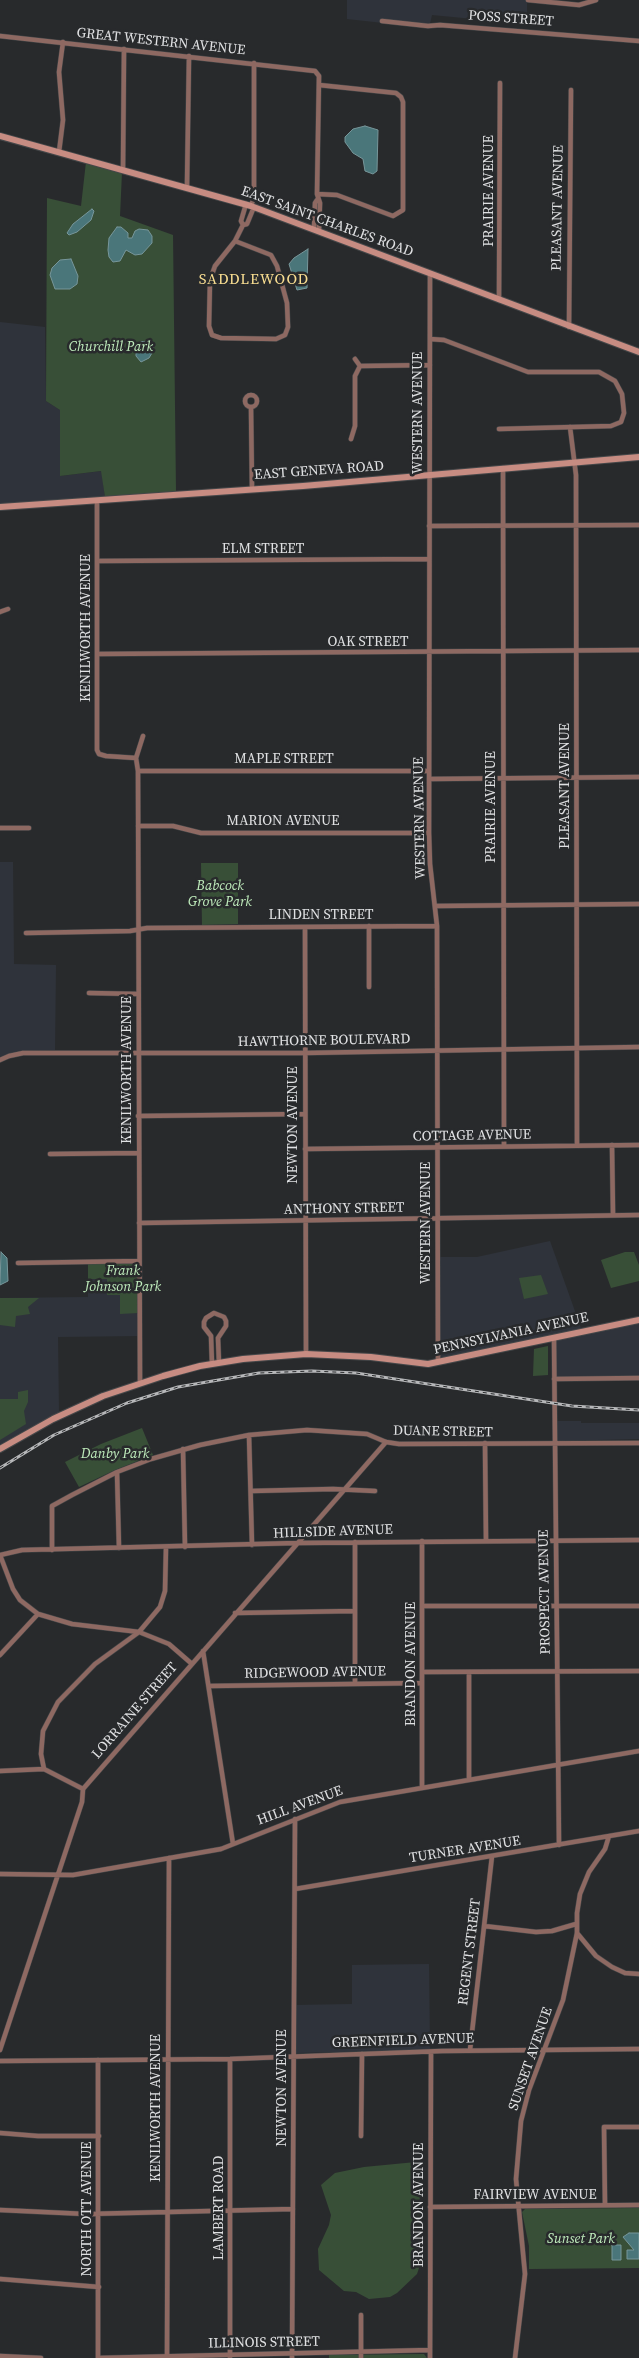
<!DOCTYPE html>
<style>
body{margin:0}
canvas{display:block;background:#282a2c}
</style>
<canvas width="639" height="2358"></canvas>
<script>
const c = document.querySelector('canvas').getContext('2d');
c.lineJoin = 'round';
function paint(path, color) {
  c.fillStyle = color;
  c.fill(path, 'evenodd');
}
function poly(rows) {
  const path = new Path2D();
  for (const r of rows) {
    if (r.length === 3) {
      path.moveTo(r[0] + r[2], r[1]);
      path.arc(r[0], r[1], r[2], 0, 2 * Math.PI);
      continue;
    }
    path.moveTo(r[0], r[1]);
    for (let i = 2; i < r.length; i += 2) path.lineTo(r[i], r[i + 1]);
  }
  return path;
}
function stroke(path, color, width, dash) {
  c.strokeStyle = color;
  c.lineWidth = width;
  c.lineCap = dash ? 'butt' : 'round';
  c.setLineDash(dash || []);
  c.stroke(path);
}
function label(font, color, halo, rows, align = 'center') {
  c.font = font + ' "Source Serif 4",serif';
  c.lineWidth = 5;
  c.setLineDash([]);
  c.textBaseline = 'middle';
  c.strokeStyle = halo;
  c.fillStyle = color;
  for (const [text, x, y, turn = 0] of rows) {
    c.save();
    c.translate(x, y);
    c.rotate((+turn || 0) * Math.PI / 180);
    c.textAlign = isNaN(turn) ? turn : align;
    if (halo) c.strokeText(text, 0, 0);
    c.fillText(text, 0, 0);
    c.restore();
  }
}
paint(poly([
 [347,0,527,0,527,24,432,15,429,28,347,19],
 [0,322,45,327,46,401,60,410,60,476,102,471,105,497,0,505],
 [0,862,13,862,14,964,56,965,55,1050,18,1051,0,1057],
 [550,1241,582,1331,439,1361,439,1257,477,1257],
 [88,1279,107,1279,138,1313,139,1336,58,1337,59,1414,20,1434,0,1447,0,1298,88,1297],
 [639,1321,639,1376,556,1377,556,1339],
 [556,1421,581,1421,581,1423,639,1423,639,1439,556,1441],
 [429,1964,430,2050,296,2053,295,2005,352,2004,352,1965]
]), '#2f333b');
paint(poly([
 [86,162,122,172,120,216,173,235,176,493,105,497,101,471,60,476,60,410,46,401,47,198,81,206],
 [201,863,238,863,238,924,202,925],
 [625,1252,634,1252,639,1265,639,1281,611,1288,601,1260],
 [88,1263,138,1263,138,1313,120,1314,120,1295,107,1295,107,1279,88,1279],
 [541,1275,548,1294,524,1299,519,1278],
 [0,1298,39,1298,28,1307,30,1314,16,1316,15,1327,0,1325],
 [548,1346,548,1375,533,1376,534,1349],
 [28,1390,28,1402,24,1411,26,1424,0,1440,0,1399,18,1399,18,1392],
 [142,1428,153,1455,115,1470,79,1487,65,1462,101,1444],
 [416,2162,420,2165,419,2268,417,2274,397,2293,390,2297,369,2299,356,2292,344,2291,319,2270,318,2249,329,2225,331,2215,321,2185,335,2173,364,2167],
 [639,2208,639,2268,529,2269,529,2246,522,2212,525,2209],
 [424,2354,427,2358,329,2358,329,2355]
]), '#384f37');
const water = poly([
 [365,126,378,130,377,171,373,174,365,171,363,159,353,153,345,142,345,137,353,129,365,126],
 [92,209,94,211,91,220,77,232,69,235,67,233,73,224,92,209],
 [117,227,121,227,128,233,128,238,132,238,135,231,139,229,148,230,152,236,152,243,142,254,135,255,126,250,120,261,113,262,109,257,108,250,109,238,117,227],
 [308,249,307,288,297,290,289,264,294,258,308,249],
 [71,259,78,276,77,284,70,289,55,289,50,275,52,268,60,260,71,259],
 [148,341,153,347,152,353,149,358,141,362,136,356,136,350,140,342,148,341],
 [1,1252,7,1258,8,1281,0,1285,1,1252],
 [629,2233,639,2233,639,2259,627,2259,627,2250,634,2250,623,2237,629,2233],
 [612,2245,621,2245,621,2260,612,2260,612,2245]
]);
paint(water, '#4a767a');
stroke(water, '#77969a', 1);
const street = poly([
 [528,0,579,5,596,0],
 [382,21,428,26,440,25,639,41],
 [0,36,315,71,319,76,317,194,320,203,319,230],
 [59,152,63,120,59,72,63,42],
 [123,169,124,49],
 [187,186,189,56],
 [317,194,337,195,393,216,403,210,403,102,401,97,396,93,319,85],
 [251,206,254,197,254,63],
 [243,225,247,224,254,207],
 [314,228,315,203,317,200],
 [235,241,271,255,277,266,287,303,288,327,285,335,276,339,221,338,212,335,209,326,210,280,215,266,235,241],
 [235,241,243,225,241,221,246,204],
 [430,273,429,833,430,864,437,926,438,1362],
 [499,300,500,83],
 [569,327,571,90],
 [430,339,444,340,528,372,599,372,615,381,622,394,624,413,621,422,611,426,499,429],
 [355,359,360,366],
 [251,401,6],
 [251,407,252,489],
 [570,427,576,475,577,1145],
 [351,439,355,426,355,376,360,366,430,365],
 [503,468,504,1145],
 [97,501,97,750,99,754,106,756,136,758],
 [429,526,639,525],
 [97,561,429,559],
 [0,612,8,609],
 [97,654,639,650],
 [138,771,429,771],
 [429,779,639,777],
 [138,826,173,826,201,833,429,833],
 [0,828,29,828],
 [435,906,639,904],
 [369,926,369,987],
 [305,927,306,1354],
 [26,933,130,931,147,928,437,926],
 [89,993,138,994],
 [0,1060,9,1056,23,1053,304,1053,639,1047],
 [138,1116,304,1114],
 [612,1145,613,1215],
 [305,1149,639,1145],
 [50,1154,139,1153],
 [139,1223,639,1215],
 [18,1263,139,1261],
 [554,1338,559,1845],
 [212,1364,211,1336,204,1327,204,1322,206,1318,214,1313,224,1317,226,1321,226,1326,218,1338,219,1363],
 [554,1379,639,1378],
 [140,1383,138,771,136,758,143,736],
 [249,1435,252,1545],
 [485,1443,486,1541],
 [183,1449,185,1547],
 [117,1472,119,1548],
 [251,1491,333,1489,375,1491],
 [422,1541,422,1786],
 [52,1550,52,1506,72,1495,117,1472,151,1459,200,1445,249,1435,307,1430,367,1434,386,1442,399,1444,639,1443],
 [422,1606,639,1606],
 [235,1613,355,1611],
 [203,1651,233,1844],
 [0,1655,38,1614],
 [192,1664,169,1644,139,1632,72,1624,38,1614,20,1600,13,1589,0,1555,22,1550,297,1543,639,1540],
 [422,1672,639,1671],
 [469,1672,469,1779],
 [355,1683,355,1542],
 [209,1686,422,1683],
 [44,1769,41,1754,43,1731,58,1702,95,1664,139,1632,160,1607,165,1591,166,1547],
 [0,1771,44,1769,83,1789],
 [0,1874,73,1875,221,1849,340,1802,639,1751],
 [295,1889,639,1831],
 [484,1926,536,1932,552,1931,576,1924],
 [577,1933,596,1956,612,1967,625,1973,639,1974],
 [0,2050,82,1802,83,1789,386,1442],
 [470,2050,492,1856],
 [98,2060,98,2358],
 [0,2061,230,2059,442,2051,639,2049],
 [0,2133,38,2136,99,2136],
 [361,2136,362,2054],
 [605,2205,604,2127,639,2127],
 [430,2207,639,2205],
 [0,2210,86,2214,293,2209],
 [0,2279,99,2287],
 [361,2315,361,2358],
 [0,2356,41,2358],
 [98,2358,430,2350],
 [167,2358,169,1858],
 [230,2358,230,2059],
 [292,2358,295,1819],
 [430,2358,431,2052],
 [515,2358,525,2274,516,2179,521,2121,529,2090,563,2000,577,1933,577,1913,580,1894,589,1872,605,1849,609,1836]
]);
const secondary = poly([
 [0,136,251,206,639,352],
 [0,507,303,486,639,457],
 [0,1449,53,1419,103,1396,163,1376,200,1366,243,1359,306,1354,371,1357,428,1364,639,1320]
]);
stroke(street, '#454749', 5.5);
stroke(secondary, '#454749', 8);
stroke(street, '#8e6962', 4.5);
stroke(secondary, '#c78c82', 6);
const rail = poly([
 [0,1468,54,1435,127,1403,178,1387,259,1373,312,1371,356,1373,572,1406,639,1410]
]);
stroke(rail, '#b6b7b9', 3);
stroke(rail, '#282a2c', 1, [4]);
label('14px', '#e0e1e3', '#282a2c', [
 ["POSS STREET",511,19,4],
 ["GREAT WESTERN AVENUE",161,42,6],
 ["PRAIRIE AVENUE",489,191,-90],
 ["PLEASANT AVENUE",558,208,-89],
 ["EAST SAINT CHARLES ROAD",327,222,20],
 ["WESTERN AVENUE",418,413,-90],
 ["EAST GENEVA ROAD",319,471,-4],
 ["ELM STREET",263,549],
 ["KENILWORTH AVENUE",86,628,-90],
 ["OAK STREET",368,642],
 ["MAPLE STREET",284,759],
 ["PLEASANT AVENUE",565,786,-90],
 ["PRAIRIE AVENUE",491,807,-90],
 ["WESTERN AVENUE",420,818,-91],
 ["MARION AVENUE",283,821],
 ["LINDEN STREET",321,915],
 ["HAWTHORNE BOULEVARD",324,1041,-1],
 ["KENILWORTH AVENUE",127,1070,-90],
 ["NEWTON AVENUE",293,1125,-90],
 ["COTTAGE AVENUE",472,1136,-1],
 ["ANTHONY STREET",344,1209,-1],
 ["WESTERN AVENUE",426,1223,-90],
 ["PENNSYLVANIA AVENUE",511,1334,-12],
 ["DUANE STREET",443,1432,1],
 ["HILLSIDE AVENUE",333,1532,-2],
 ["PROSPECT AVENUE",545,1592,-91],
 ["BRANDON AVENUE",411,1664,-90],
 ["RIDGEWOOD AVENUE",315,1673,-1],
 ["LORRAINE STREET",135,1711,-49],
 ["HILL AVENUE",300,1806,-20],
 ["TURNER AVENUE",465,1850,-9],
 ["REGENT STREET",470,1952,-83],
 ["GREENFIELD AVENUE",403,2041,-2],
 ["SUNSET AVENUE",531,2059,-71],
 ["NEWTON AVENUE",282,2088,-90],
 ["KENILWORTH AVENUE",156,2108,-90],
 ["FAIRVIEW AVENUE",535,2195],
 ["BRANDON AVENUE",419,2205,-90],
 ["LAMBERT ROAD",219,2208,-90],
 ["NORTH OTT AVENUE",87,2209,-90],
 ["ILLINOIS STREET",264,2343,-1]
]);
label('italic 14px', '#bfecbc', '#282a2c', [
 ["Churchill Park",111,347],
 ["Babcock",220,886],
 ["Grove Park",220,902],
 ["Frank",123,1271],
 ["Johnson Park",123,1287],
 ["Danby Park",115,1454],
 ["Sunset Park",581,2239]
]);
c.letterSpacing = '1px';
label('15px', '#fadf92', '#282a2c', [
 ["SADDLEWOOD",254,280]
]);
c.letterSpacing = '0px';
</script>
